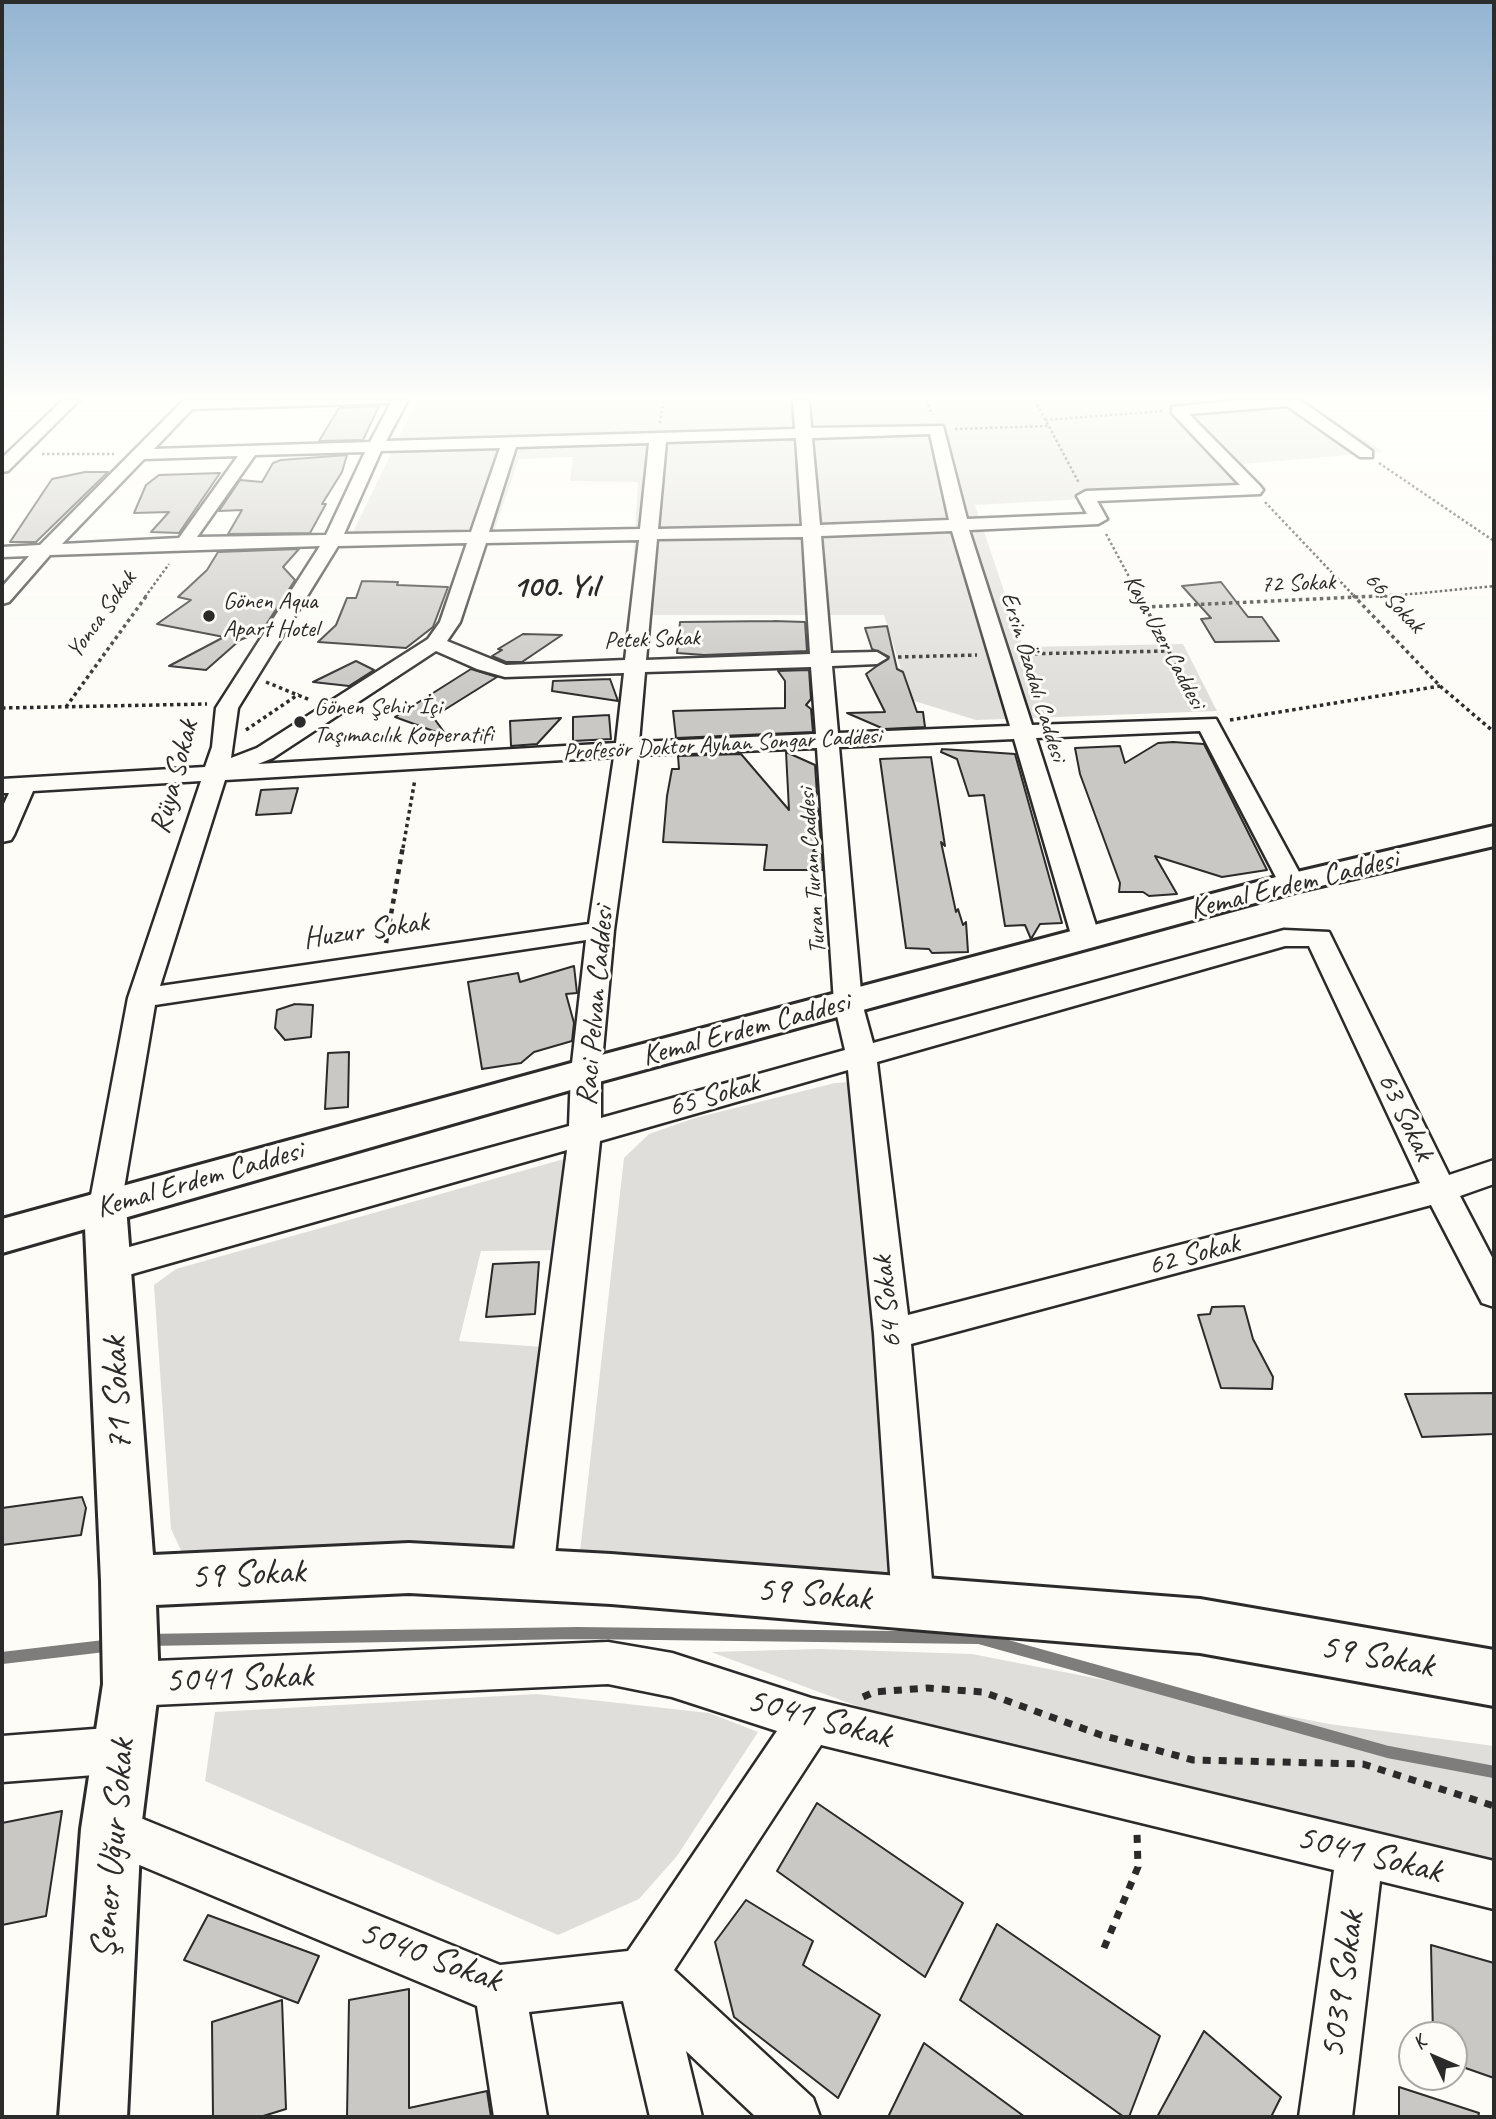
<!DOCTYPE html>
<meta charset="utf-8">
<style>
body{margin:0}
#map{position:relative;width:1496px;height:2119px;overflow:hidden;background:#fdfcf7;font-family:Caveat,sans-serif}
canvas{display:block}
.frame{position:absolute;inset:0;border:4px solid #2b2b2b;pointer-events:none}
.north{position:absolute;left:1398px;top:2021px;width:70px;height:70px;box-sizing:border-box;background:#fdfcf7;border:2px solid #a9a8a5;border-radius:50%;rotate:314deg;font-size:19px;font-weight:700;line-height:28px;text-align:center;color:#2b2b2b}
.north::after{content:'';display:block;margin:auto;width:24px;height:32px;background:#2b2b2b;clip-path:polygon(50% 0,100% 100%,50% 72%,0 100%)}
</style>
<div id="map">
<canvas width="1496" height="2119"></canvas>
<div class="frame"></div>
<div class="north">K</div>
</div>
<script>
const c = document.querySelector('canvas').getContext('2d');
c.lineJoin = 'round';
function paint(path, color) {
  c.fillStyle = color;
  c.fill(path, 'evenodd');
}
function poly(rows) {
  const path = new Path2D();
  for (const r of rows) {
    path.moveTo(r[0], r[1]);
    for (let i = 2; i < r.length; i += 2) path.lineTo(r[i], r[i + 1]);
  }
  return path;
}
function stroke(path, color, width, dash) {
  c.strokeStyle = color;
  c.lineWidth = width;
  c.lineCap = dash ? 'butt' : 'round';
  c.setLineDash(dash || []);
  c.stroke(path);
}
function label(font, color, halo, rows, align = 'center') {
  c.font = font + ' Caveat,sans-serif';
  c.lineWidth = 6;
  c.setLineDash([]);
  c.textBaseline = 'middle';
  c.strokeStyle = halo;
  c.fillStyle = color;
  for (const [text, x, y, turn = 0] of rows) {
    c.save();
    c.translate(x, y);
    c.rotate((+turn || 0) * Math.PI / 180);
    c.textAlign = isNaN(turn) ? turn : align;
    if (halo) c.strokeText(text, 0, 0);
    c.fillText(text, 0, 0);
    c.restore();
  }
}
paint(poly([
 [417,400,1303,400,1384,452,1243,464,1268,489,975,505,1023,647,1183,644,1217,711,976,720,911,700,884,615,630,615,638,482,570,481,573,457,519,459,494,531,353,532],
 [853,1082,901,1580,580,1552,624,1158,649,1134,695,1118,835,1083],
 [571,1157,558,1250,481,1251,459,1341,543,1347,521,1552,184,1557,171,1529,154,1285,176,1269],
 [820,1649,972,1654,1329,1724,1494,1746,1494,1867,1324,1823,911,1726,711,1652],
 [537,1694,709,1713,758,1732,677,1856,639,1899,558,1935,205,1781,215,1712]
]), '#dfdeda');
stroke(poly([
 [146,1640,577,1633,979,1638,1388,1752,1494,1772],
 [2,1658,113,1645]
]), '#7e7d7b', 12);
const building = poly([
 [379,406,363,440,319,441,339,408,379,406],
 [347,455,342,472,322,504,326,504,310,533,228,534,242,510,219,511,240,480,262,482,273,463,281,460,347,455],
 [85,472,108,472,36,542,10,542,52,479,85,472],
 [220,473,179,533,151,532,169,512,134,513,146,485,159,475,220,473],
 [299,549,283,567,295,580,262,631,240,640,206,670,169,666,224,637,157,624,191,600,178,597,207,570,218,552,299,549],
 [362,581,398,582,397,585,448,587,433,627,406,648,318,642,336,625,347,598,356,598,362,581],
 [1221,582,1248,617,1262,617,1279,641,1215,642,1201,619,1211,618,1182,586,1221,582],
 [774,621,805,622,807,651,704,655,677,653,680,622,774,621],
 [887,626,897,669,903,672,917,712,923,712,925,727,884,729,847,713,885,712,866,674,889,657,872,649,865,628,887,626],
 [523,634,562,635,522,662,506,662,492,656,502,650,498,649,523,634],
 [356,661,374,670,349,686,313,682,356,661],
 [471,669,497,677,433,717,447,736,395,717,471,669],
 [809,670,811,699,806,705,811,709,813,732,676,738,673,711,785,708,785,681,778,671,809,670],
 [610,679,618,701,552,691,553,681,610,679],
 [609,715,611,739,573,741,573,717,609,715],
 [561,718,537,744,511,746,510,721,561,718],
 [1173,742,1204,744,1267,870,1222,877,1155,856,1177,894,1149,896,1143,892,1119,892,1120,883,1080,774,1075,748,1120,746,1125,763,1158,743,1173,742],
 [942,749,1015,754,1062,923,1040,924,1031,939,1025,925,1005,926,984,795,969,796,957,759,941,752,942,749],
 [786,752,815,765,817,794,811,803,818,809,821,841,813,851,822,855,823,870,764,870,767,845,663,842,667,796,672,769,679,769,678,756,741,754,789,810,786,752],
 [931,757,945,846,941,842,956,912,958,909,963,925,966,922,968,952,932,953,929,949,906,948,880,759,931,757],
 [298,788,291,813,256,815,261,790,298,788],
 [574,966,577,993,566,994,574,1023,572,1041,534,1052,521,1063,482,1069,468,982,518,973,520,982,574,966],
 [295,1004,313,1005,311,1037,285,1040,275,1028,277,1010,295,1004],
 [349,1052,348,1107,325,1109,328,1053,349,1052],
 [539,1262,535,1314,486,1317,493,1264,539,1262],
 [1244,1306,1253,1339,1273,1377,1272,1389,1221,1388,1198,1315,1210,1314,1212,1307,1244,1306],
 [1494,1393,1494,1434,1422,1437,1405,1394,1494,1393],
 [82,1497,86,1508,81,1535,2,1545,2,1508,82,1497],
 [817,1803,963,1903,925,1977,777,1871,817,1803],
 [62,1811,46,1916,2,1925,2,1823,62,1811],
 [746,1900,813,1941,803,1965,880,2015,838,2098,734,2017,715,1942,746,1900],
 [208,1915,319,1956,298,2003,184,1960,208,1915],
 [997,1924,1160,2036,1129,2117,1124,2117,960,2000,997,1924],
 [1431,1945,1494,1963,1494,2078,1454,2064,1454,2035,1433,2035,1431,1945],
 [409,1989,409,2108,487,2091,491,2117,347,2117,349,2000,409,1989],
 [282,2000,286,2109,260,2117,213,2117,212,2022,282,2000],
 [1204,2031,1281,2097,1271,2117,1157,2117,1204,2031],
 [924,2043,1025,2117,888,2117,924,2043],
 [1399,2087,1479,2113,1478,2117,1399,2117,1399,2087]
]);
paint(building, '#c9c8c4');
stroke(building, '#2b2b2b', 2);
const street = poly([
 [63,400,79,400,8,471,2,472,2,458,63,400],
 [184,400,408,400,386,441,795,429,793,400,809,400,811,428,943,426,967,519,1087,514,1077,496,1086,491,1240,485,1172,413,1172,407,1239,400,1300,400,1372,451,1372,457,1360,457,1287,406,1189,414,1260,486,1263,490,1260,494,1097,501,1107,519,1098,524,969,530,1032,725,1216,719,1305,883,1301,888,1292,891,1283,888,1279,883,1200,731,1036,738,1100,938,1096,944,1086,946,1076,944,1072,938,1014,739,839,747,862,1003,873,1043,1284,930,1329,932,1449,1175,1494,1160,1494,1184,1460,1196,1494,1261,1494,1307,1482,1303,1431,1205,911,1344,934,1603,928,1617,913,1623,898,1617,892,1603,874,1334,848,1070,600,1141,553,1574,547,1588,532,1593,517,1588,511,1574,567,1150,111,1280,99,1276,94,1266,99,1256,111,1252,569,1126,571,1072,586,940,155,1005,121,1206,117,1215,105,1218,93,1215,89,1206,128,998,201,781,33,791,14,835,11,840,2,842,2,808,9,793,2,793,2,779,205,767,212,747,216,708,320,546,50,555,9,602,2,604,2,587,29,556,2,557,2,547,40,545,184,400],
 [391,403,370,442,154,449,192,409,391,403],
 [930,434,949,520,820,525,812,438,930,434],
 [796,438,802,526,658,529,666,442,796,438],
 [649,443,640,529,489,532,516,447,649,443],
 [500,448,471,532,344,534,381,451,500,448],
 [365,452,326,535,197,537,255,455,365,452],
 [238,456,179,538,62,544,144,459,238,456],
 [952,531,1010,726,838,733,832,666,877,664,887,658,877,652,831,653,821,536,952,531],
 [803,537,810,654,646,660,657,539,803,537],
 [639,540,625,660,506,665,447,641,460,622,486,543,639,540],
 [467,543,440,622,428,639,257,748,231,758,238,708,338,546,467,543],
 [436,651,477,669,505,677,624,673,616,743,258,764,273,758,436,651],
 [811,667,816,734,639,742,645,672,811,667],
 [817,748,834,1003,845,1050,601,1118,601,1072,614,930,638,755,817,748],
 [614,757,589,924,160,986,225,780,614,757],
 [1285,946,1309,946,1420,1183,908,1315,877,1062,1285,946],
 [608,1642,672,1653,811,1698,1494,1861,1494,1909,1380,1881,1352,2117,1299,2117,1334,1870,821,1745,674,1970,813,2098,820,2117,756,2117,686,2051,702,2117,650,2117,623,2001,529,2012,547,2117,494,2117,477,2006,94,1846,88,1829,94,1812,111,1806,500,1965,628,1951,777,1731,672,1697,608,1684,131,1706,116,1699,109,1684,116,1669,131,1662,608,1642],
 [121,1727,137,1734,144,1750,137,1766,121,1773,2,1782,2,1736,121,1727]
]);
const secondary = poly([
 [105,1190,120,1195,126,1206,153,1555,409,1543,611,1554,1200,1599,1494,1650,1494,1706,1200,1653,611,1604,409,1593,156,1605,159,1684,141,1829,127,2117,59,2117,81,1829,103,1684,101,1581,84,1206,90,1195,105,1190]
]);
const primary = poly([
 [1494,826,1494,846,1299,891,588,1085,2,1253,2,1219,586,1059,1280,876,1494,826]
]);
stroke(street, '#2b2b2b', 5);
stroke(secondary, '#2b2b2b', 6);
stroke(primary, '#2b2b2b', 6);
stroke(poly([
 [927,400,932,415],
 [1035,400,1079,483],
 [1045,420,1163,411],
 [660,423,663,400],
 [955,429,1048,426],
 [42,454,114,454],
 [1379,463,1494,541],
 [1265,502,1355,597],
 [1106,534,1140,597],
 [145,597,169,564],
 [1380,597,1494,586]
]), '#2b2b2b', 2.5, [2.5, 2.5]);
stroke(poly([
 [1139,595,1199,708],
 [1353,595,1440,686,1494,732],
 [1145,607,1399,595],
 [1021,654,1169,651],
 [898,657,977,655],
 [266,682,310,700],
 [66,707,147,595],
 [2,708,207,704],
 [1230,720,1440,686],
 [246,730,299,694],
 [403,848,415,779]
]), '#2b2b2b', 3.5, [3.5, 3.5]);
stroke(poly([
 [386,943,403,846]
]), '#2b2b2b', 4.5, [5, 5]);
stroke(poly([
 [863,1697,874,1692,927,1688,983,1692,1101,1735,1193,1760,1363,1764,1494,1806],
 [1104,1948,1138,1867,1137,1833]
]), '#2b2b2b', 7, [8, 8]);
paint(street, '#fdfcf7');
paint(secondary, '#fdfcf7');
paint(primary, '#fdfcf7');
const sky = c.createLinearGradient(0, 0, 0, 697);
sky.addColorStop(0, '#93b4d2');
sky.addColorStop(0.57, '#fefefb');
sky.addColorStop(1, '#fefefb00');
c.fillStyle = sky;
c.fillRect(0, 0, 1496, 697);
for (const [x, y, r, color] of [
 [209,616,7,"#2b2b2b"],
 [300,722,7,"#2b2b2b"]
]) {
  const dot = new Path2D();
  dot.arc(x, y, r, 0, 2 * Math.PI);
  c.fillStyle = color;
  c.fill(dot);
  stroke(dot, '#fdfcf7', 2.5);
}
label('24px', '#2b2b2b', '#fdfcf7', [
 ["72 Sokak",1298,584,-2],
 ["66 Sokak",1394,603,46],
 ["Yonca Sokak",102,615,-54],
 ["Petek Sokak",652,640,-2],
 ["Kaya Uzer Caddesi",1164,642,62],
 ["Ersin Özadalı Caddesi",1033,677,73],
 ["Profesör Doktor Ayhan Songar Caddesi",722,745,-3],
 ["Turan Turan Caddesi",813,871,-94]
]);
label('24px', '#2b2b2b', '#fdfcf7', [
 ["Gönen Aqua",223,602],
 ["Apart Hotel",223,630],
 ["Gönen Şehir İçi",314,708],
 ["Taşımacılık Kooperatifi",314,736]
], 'left');
label('30px', '#2b2b2b', '#fdfcf7', [
 ["Rüya Sokak",175,777,-75],
 ["Kemal Erdem Caddesi",1294,885,-14],
 ["Huzur Sokak",366,931,-8],
 ["Raci Pelvan Caddesi",596,1006,-85],
 ["Kemal Erdem Caddesi",746,1030,-15],
 ["65 Sokak",714,1096,-16],
 ["63 Sokak",1405,1117,64],
 ["Kemal Erdem Caddesi",200,1180,-16],
 ["62 Sokak",1194,1255,-15],
 ["64 Sokak",888,1302,-96]
]);
label('bold 32px', '#2b2b2b', '#fdfcf7', [
 ["100. Yıl",555,588]
]);
label('37px', '#2b2b2b', '#fdfcf7', [
 ["71 Sokak",118,1394,-93],
 ["59 Sokak",248,1575,-3],
 ["59 Sokak",814,1595,5],
 ["59 Sokak",1377,1657,10],
 ["5041 Sokak",239,1679,-2],
 ["5041 Sokak",819,1719,15],
 ["Şener Uğur Sokak",114,1849,-85],
 ["5041 Sokak",1369,1855,14],
 ["5040 Sokak",430,1957,20],
 ["5039 Sokak",1343,1985,-82]
]);
</script>
